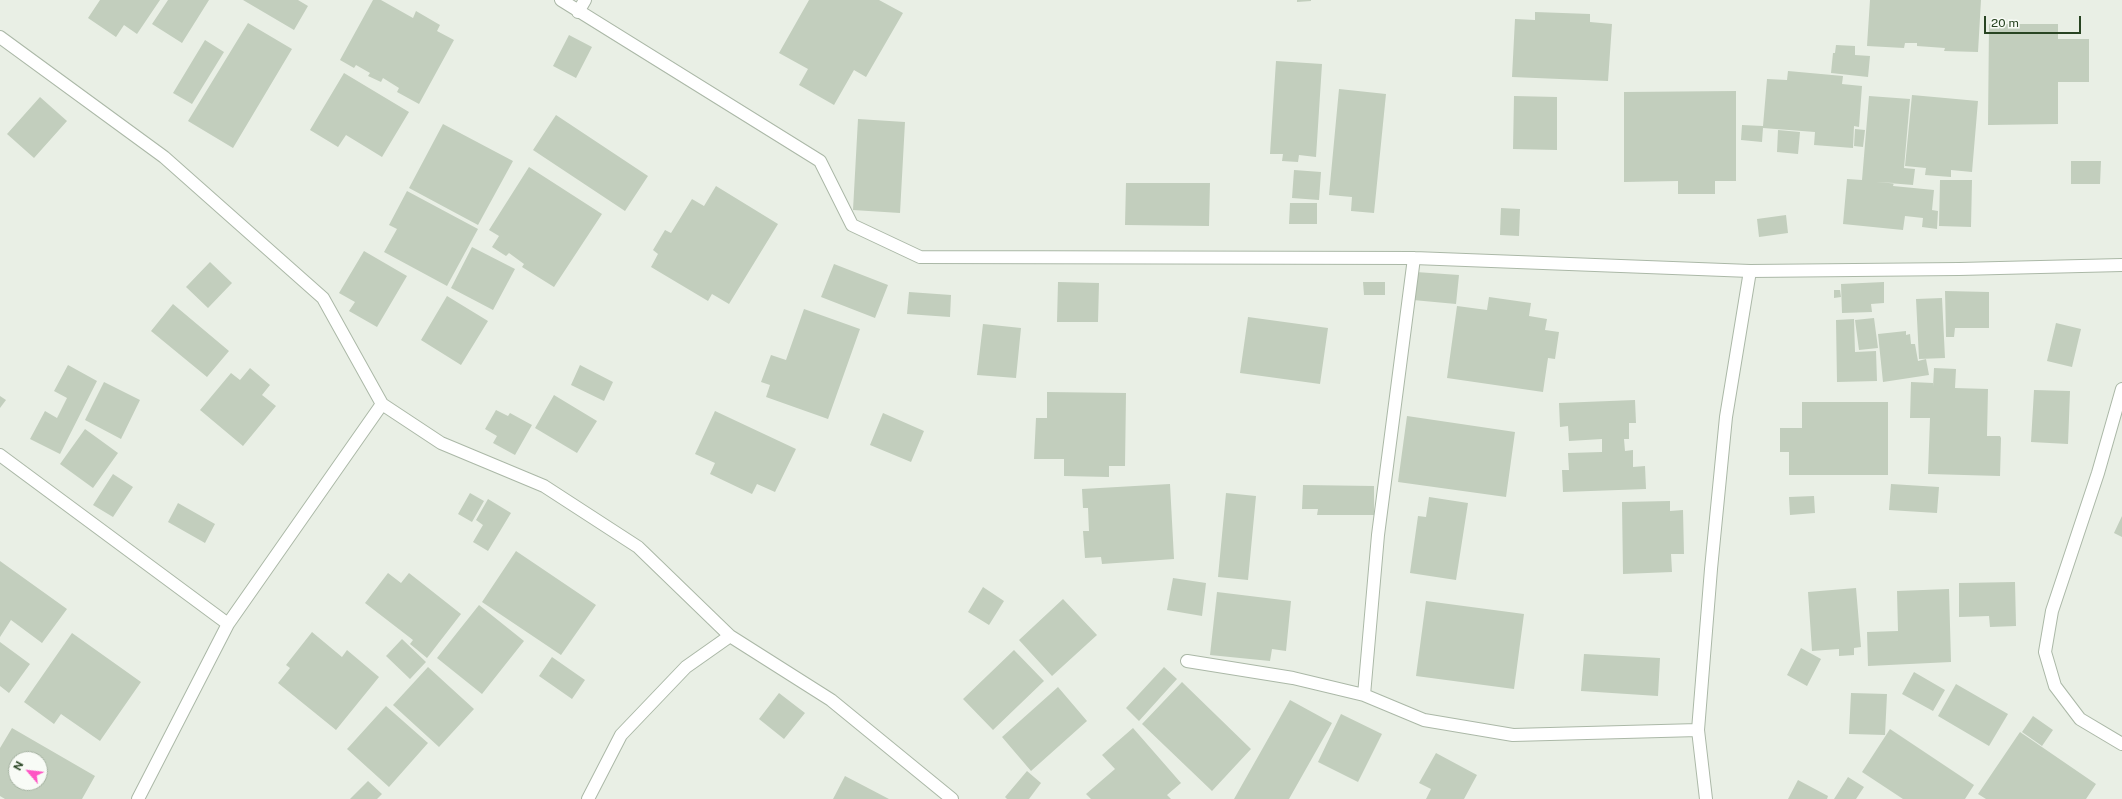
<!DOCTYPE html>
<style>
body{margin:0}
#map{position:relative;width:2122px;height:799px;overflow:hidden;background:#e9efe5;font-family:"Public Sans",sans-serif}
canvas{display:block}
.north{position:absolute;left:8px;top:751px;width:40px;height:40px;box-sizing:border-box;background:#f8fbf6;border:1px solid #a5b2a1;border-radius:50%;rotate:298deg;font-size:11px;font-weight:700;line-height:16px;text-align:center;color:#284422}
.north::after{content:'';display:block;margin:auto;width:14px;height:18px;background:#fe55c4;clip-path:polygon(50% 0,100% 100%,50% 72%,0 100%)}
.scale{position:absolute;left:1984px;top:16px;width:97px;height:18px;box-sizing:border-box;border:2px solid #284422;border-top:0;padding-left:5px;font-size:12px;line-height:14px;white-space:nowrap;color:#284422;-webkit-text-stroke:3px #f8fbf6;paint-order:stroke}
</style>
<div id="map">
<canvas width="2122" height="799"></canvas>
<div class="north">N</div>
<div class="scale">20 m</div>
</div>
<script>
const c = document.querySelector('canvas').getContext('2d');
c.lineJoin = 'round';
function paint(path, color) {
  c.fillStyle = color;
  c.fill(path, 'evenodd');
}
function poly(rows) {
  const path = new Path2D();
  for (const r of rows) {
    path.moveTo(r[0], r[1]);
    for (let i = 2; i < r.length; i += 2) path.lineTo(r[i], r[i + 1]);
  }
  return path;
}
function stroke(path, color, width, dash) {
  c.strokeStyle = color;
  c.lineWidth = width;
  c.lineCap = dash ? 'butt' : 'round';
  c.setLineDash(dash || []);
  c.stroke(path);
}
paint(poly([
 [100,0,160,0,137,34,124,25,116,37,88,18],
 [168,0,209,0,182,43,152,24],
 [243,0,298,0,308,6,294,30],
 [373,0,381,0,413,18,416,11,440,25,437,31,454,40,419,104,397,92,399,88,383,78,381,82,368,76,370,73,356,65,354,68,340,60],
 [809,0,879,0,903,13,866,77,854,70,834,105,799,85,808,69,779,53],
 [1297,0,1311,0,1311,1,1297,2],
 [1870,0,1981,0,1978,52,1944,51,1945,48,1917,46,1917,43,1905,43,1904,48,1867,46],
 [1535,12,1590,14,1590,22,1612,24,1608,81,1512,77,1515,19,1535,20],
 [248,23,292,49,233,148,188,121],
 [1989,24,2058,24,2058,39,2089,39,2089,82,2058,82,2058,124,1988,125],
 [569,35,592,47,576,78,553,66],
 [205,40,224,52,192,104,173,93],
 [1836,45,1855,46,1855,55,1870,56,1868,77,1831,73,1833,53,1835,53],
 [1276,61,1322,64,1316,157,1299,155,1298,162,1282,161,1283,154,1270,154],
 [1788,71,1843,76,1842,84,1862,86,1859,127,1854,126,1853,148,1814,145,1815,132,1763,128,1762,142,1741,140,1742,125,1763,126,1767,79,1787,80],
 [344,73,409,112,382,157,346,135,338,147,310,130],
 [1339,89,1386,94,1374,213,1351,211,1352,197,1329,195],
 [1736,91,1736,181,1715,181,1715,194,1678,194,1678,181,1624,182,1624,92],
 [1912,95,1978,101,1972,172,1951,170,1951,177,1925,175,1926,168,1905,166],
 [1514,96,1557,97,1557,150,1513,149],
 [1869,96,1910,99,1904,168,1915,169,1913,185,1876,182,1894,183,1893,186,1934,190,1932,210,1938,211,1937,229,1922,227,1923,218,1905,216,1903,230,1843,224,1847,179,1862,180],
 [40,97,67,121,34,158,7,134],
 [556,115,648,176,625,211,533,150],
 [858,119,905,122,900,213,853,210],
 [443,124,513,161,478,225,409,188],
 [1855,129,1865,130,1863,147,1854,146],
 [1778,130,1800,132,1798,154,1777,152],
 [2071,161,2101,161,2100,184,2071,184],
 [529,167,602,214,554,287,522,267,524,264,509,253,506,256,492,247,499,236,489,230],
 [1294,170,1321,172,1319,200,1292,198],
 [1940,180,1972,180,1971,227,1939,226],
 [1126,183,1210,183,1209,226,1125,225],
 [716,186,778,224,729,304,712,294,708,301,651,267,658,254,653,250,665,230,671,233,692,199,704,206],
 [407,191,478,229,447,286,384,252,397,229,389,225],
 [1290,203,1317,203,1317,224,1289,224],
 [1501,208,1520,209,1519,236,1500,235],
 [1786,215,1788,233,1759,237,1757,219],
 [472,247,515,269,493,310,451,288],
 [364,251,407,276,377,327,349,311,355,302,339,293],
 [210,262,232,283,208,308,186,287],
 [834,264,888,285,875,318,821,297],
 [1416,272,1459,275,1456,304,1413,300],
 [1058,282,1099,283,1098,322,1057,322],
 [1363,282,1385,282,1385,295,1364,295],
 [1884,282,1884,303,1871,304,1872,312,1842,313,1841,284],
 [1834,290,1840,290,1841,297,1834,298],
 [1945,291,1989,292,1989,328,1955,328,1954,337,1946,337],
 [909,292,951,295,950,317,907,314],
 [447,296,488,321,461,365,421,340],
 [1489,297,1531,303,1529,316,1547,319,1545,330,1559,332,1555,359,1548,358,1543,392,1447,378,1457,306,1487,310],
 [1942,298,1945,358,1919,359,1916,299],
 [173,304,229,351,207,377,151,331],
 [804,309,860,329,828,419,766,397,770,385,761,382,771,355,786,360],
 [1248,317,1328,328,1320,384,1240,373],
 [1874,318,1878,348,1859,350,1855,320],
 [1854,319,1855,352,1876,351,1877,381,1837,382,1836,320],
 [2056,323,2081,329,2072,367,2047,361],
 [983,324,1021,328,1016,378,977,375],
 [1906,331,1906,335,1910,334,1911,344,1915,344,1918,361,1926,359,1929,375,1883,382,1878,334],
 [68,365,97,381,60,454,30,439,45,411,57,418,67,398,54,391],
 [580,365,613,382,604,401,571,385],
 [250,368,270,385,262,395,276,406,243,446,200,410,231,373,240,380],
 [1934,368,1956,369,1955,388,1988,389,1987,436,2000,436,2001,438,2000,476,1928,474,1930,418,1910,418,1911,382,1933,383,1933,387],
 [104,382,140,400,121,439,85,420],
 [2034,390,2070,391,2068,444,2031,442],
 [1047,392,1126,393,1125,466,1109,466,1109,477,1064,476,1064,459,1034,459,1036,418,1047,418],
 [554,395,597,421,577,453,535,428],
 [0,396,6,400,0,408],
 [1635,400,1636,423,1629,423,1629,439,1624,439,1625,451,1633,450,1633,467,1645,466,1646,489,1563,492,1562,470,1569,470,1568,453,1602,452,1602,439,1569,441,1568,426,1560,427,1559,403],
 [1802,402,1888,402,1888,475,1789,475,1789,452,1780,452,1780,428,1802,428],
 [496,410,508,416,510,413,532,425,515,455,493,443,497,436,485,429],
 [715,411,796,449,775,492,757,484,752,494,710,474,715,463,695,454],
 [883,413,924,431,911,462,870,445],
 [1407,416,1515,432,1506,497,1398,482],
 [85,429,118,453,93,488,60,464],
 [113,474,133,487,113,517,93,505],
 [1170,484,1174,559,1102,564,1101,557,1085,558,1083,531,1089,531,1088,508,1083,508,1082,489],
 [1891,484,1939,487,1937,513,1889,510],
 [1303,485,1374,486,1374,515,1317,515,1318,509,1302,509],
 [470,493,484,501,472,522,458,514],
 [1226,493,1256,496,1248,580,1218,577],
 [1814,496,1815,513,1790,515,1789,497],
 [1429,497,1468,503,1456,580,1410,573,1418,516,1426,517],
 [488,499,511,513,488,551,473,542,483,525,476,520],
 [1670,501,1670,511,1683,510,1684,554,1671,554,1672,572,1623,574,1622,502],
 [178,503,215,524,205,543,168,522],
 [2122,516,2122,537,2114,533],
 [516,551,596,605,561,655,482,602],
 [0,561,67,609,42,643,11,620,0,637],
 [388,573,401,583,409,573,461,614,427,658,410,644,413,640,365,603],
 [1173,578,1206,583,1202,616,1167,610],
 [2015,582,2016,626,1990,627,1989,616,1959,617,1959,583],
 [983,587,1004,601,989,625,968,612],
 [1856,588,1861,647,1854,648,1854,655,1839,656,1839,649,1812,651,1808,592],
 [1949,589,1951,662,1868,666,1867,632,1898,631,1897,591],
 [1217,592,1291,601,1286,651,1272,649,1270,661,1210,655],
 [1063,599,1097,635,1052,676,1019,640],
 [1426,601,1524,614,1514,689,1416,676],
 [479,605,524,641,482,694,437,658],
 [312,632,342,657,347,650,379,677,336,730,278,683,290,668,286,665],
 [72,633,141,682,100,741,61,714,54,724,24,702],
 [402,639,426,662,410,679,386,656],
 [0,642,30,664,9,693,0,686],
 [1801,648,1821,659,1807,686,1787,675],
 [1014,650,1044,681,993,730,963,699],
 [1584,654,1660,658,1658,696,1581,691],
 [552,657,585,680,572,699,539,676],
 [428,667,474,709,439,747,393,705],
 [1164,667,1177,679,1139,721,1126,708],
 [1914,672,1945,690,1933,711,1902,694],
 [1182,682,1251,749,1212,791,1142,724],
 [1956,684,2008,714,1989,746,1938,716],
 [1058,687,1087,721,1031,771,1002,737],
 [779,693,805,713,784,739,759,719],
 [1851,693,1887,694,1885,735,1849,734],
 [1290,700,1332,723,1289,799,1234,799],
 [386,706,428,743,389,787,347,749],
 [1341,714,1382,734,1358,782,1318,762],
 [2033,716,2053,730,2042,746,2022,732],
 [12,728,95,776,82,799,5,799,0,796,0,748],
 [16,759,40,759,40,783,16,783],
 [1133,728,1181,783,1167,795,1171,799,1091,799,1086,794,1115,769,1102,755],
 [1890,729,1974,785,1965,799,1903,799,1862,772],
 [2020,732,2096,784,2086,799,1986,799,1978,794],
 [1436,753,1477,775,1464,799,1426,799,1431,789,1419,783],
 [1027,771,1041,783,1029,799,1007,799,1005,797],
 [845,776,889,799,833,799],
 [1848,777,1864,787,1856,799,1834,799],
 [1798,780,1828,796,1827,799,1788,799],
 [368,781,382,794,377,799,350,799]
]), '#c2cebd');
const minor = poly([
 [561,0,820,161,852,225,920,257,1414,258,1750,271,1959,269,2122,265],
 [578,12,585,0],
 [0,37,164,157,323,298,382,404,441,443,544,486,638,547,730,636,831,700,952,799],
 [2122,389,2098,473,2052,611,2045,652,2055,686,2080,719,2122,744],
 [0,455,228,624],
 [1187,661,1293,678,1364,695,1424,720,1513,735,1698,730],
 [1364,695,1378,535,1414,258],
 [138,799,228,624,382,404],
 [588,799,621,735,686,667,730,636],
 [1706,799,1698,730,1711,569,1726,417,1750,271]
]);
stroke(minor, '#abb8a7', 14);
stroke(minor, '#fff', 12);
</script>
